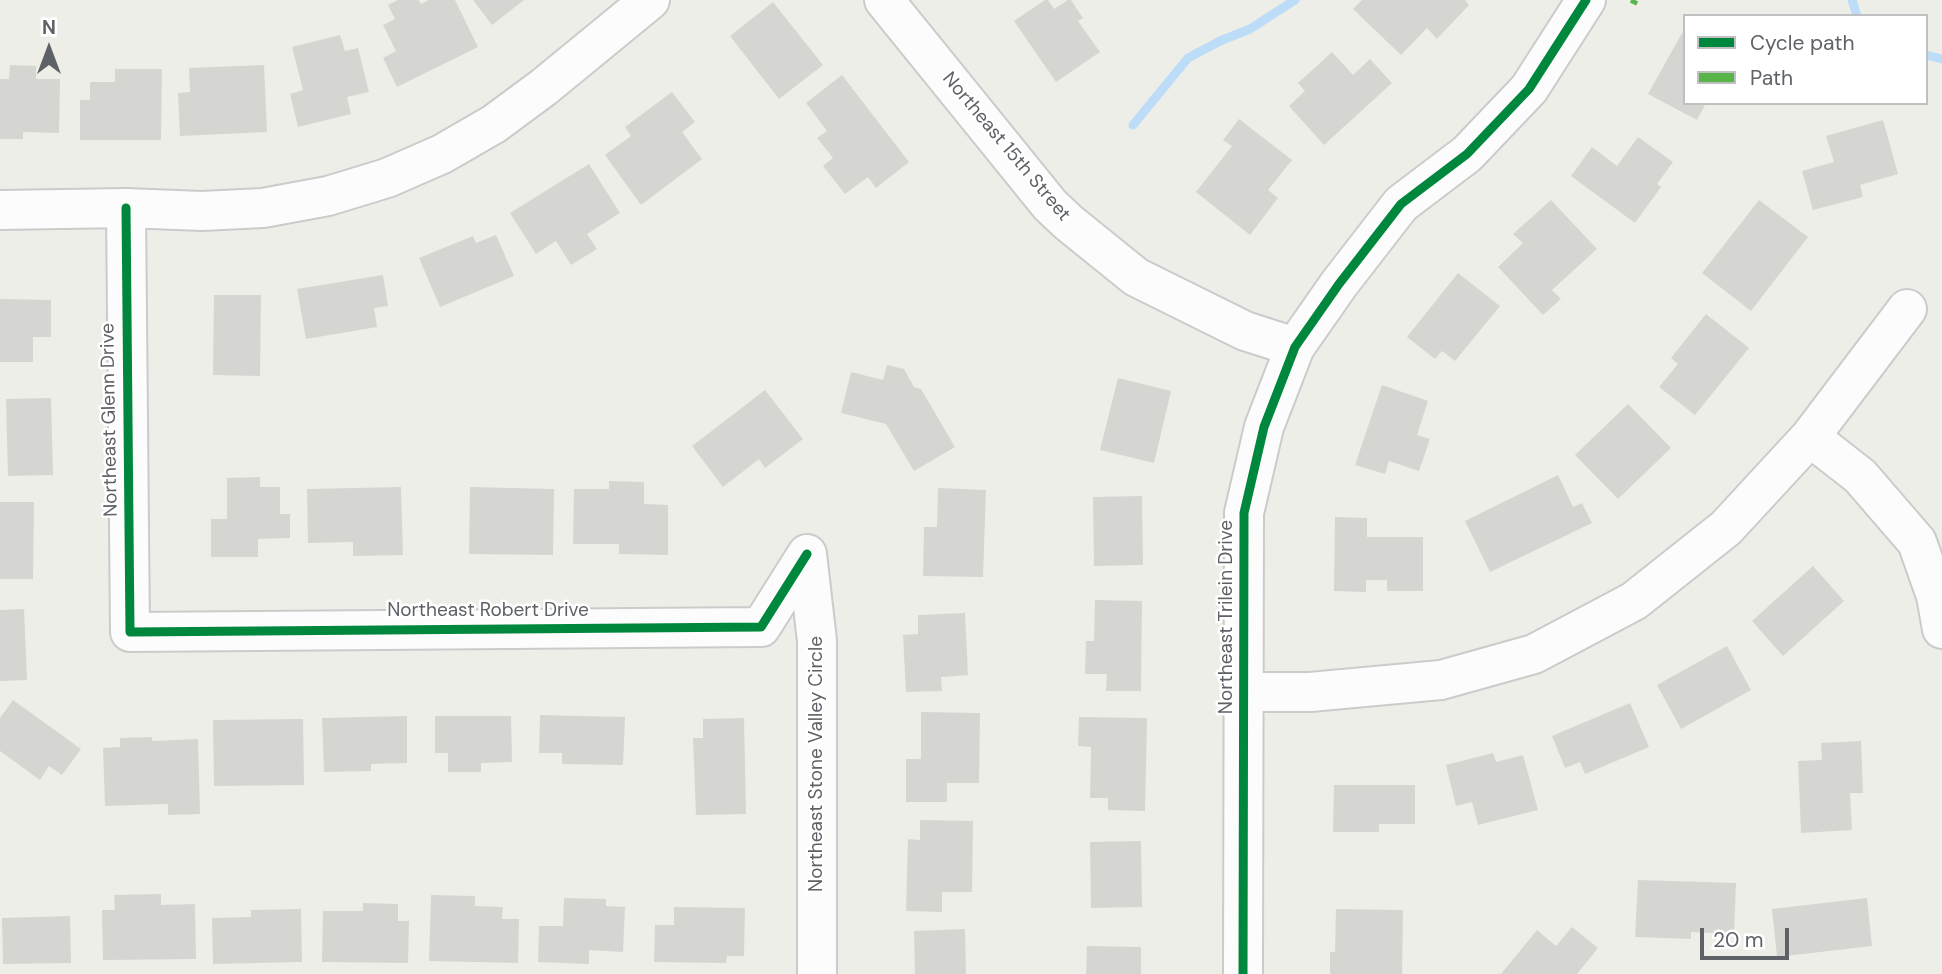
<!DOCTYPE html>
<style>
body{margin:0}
#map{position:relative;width:1942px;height:974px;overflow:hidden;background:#eeeee9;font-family:"DM Sans",sans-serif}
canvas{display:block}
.legend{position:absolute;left:1683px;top:14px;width:245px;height:91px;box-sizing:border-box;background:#fff;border:2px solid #bfc0c2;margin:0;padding:9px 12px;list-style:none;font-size:21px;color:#5e6267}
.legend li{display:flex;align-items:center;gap:14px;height:35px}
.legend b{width:35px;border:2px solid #bfc0c2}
.north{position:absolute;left:14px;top:14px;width:70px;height:70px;-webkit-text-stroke:5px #fff;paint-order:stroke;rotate:0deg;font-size:19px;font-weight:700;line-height:28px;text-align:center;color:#5e6267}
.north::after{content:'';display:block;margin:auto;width:24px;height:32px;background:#5e6267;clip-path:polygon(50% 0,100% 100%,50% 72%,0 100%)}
.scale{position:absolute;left:1700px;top:928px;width:89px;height:32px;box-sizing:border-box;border:4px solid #5e6267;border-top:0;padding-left:9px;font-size:21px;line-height:24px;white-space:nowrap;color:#5e6267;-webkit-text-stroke:5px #fff;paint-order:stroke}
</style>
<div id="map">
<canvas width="1942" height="974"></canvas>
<ul class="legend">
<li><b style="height:9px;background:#00873e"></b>Cycle path</li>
<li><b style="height:9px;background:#58b549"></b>Path</li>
</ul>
<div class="north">N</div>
<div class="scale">20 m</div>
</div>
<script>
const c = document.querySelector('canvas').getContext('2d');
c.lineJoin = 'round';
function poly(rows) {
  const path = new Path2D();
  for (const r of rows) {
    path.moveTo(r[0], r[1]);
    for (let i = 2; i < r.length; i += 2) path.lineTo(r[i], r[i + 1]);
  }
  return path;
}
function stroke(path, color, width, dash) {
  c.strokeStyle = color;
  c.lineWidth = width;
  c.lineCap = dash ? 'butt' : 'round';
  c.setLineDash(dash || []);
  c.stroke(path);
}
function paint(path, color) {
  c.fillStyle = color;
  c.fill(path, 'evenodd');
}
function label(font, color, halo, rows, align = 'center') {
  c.font = font + ' "DM Sans",sans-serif';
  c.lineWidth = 5;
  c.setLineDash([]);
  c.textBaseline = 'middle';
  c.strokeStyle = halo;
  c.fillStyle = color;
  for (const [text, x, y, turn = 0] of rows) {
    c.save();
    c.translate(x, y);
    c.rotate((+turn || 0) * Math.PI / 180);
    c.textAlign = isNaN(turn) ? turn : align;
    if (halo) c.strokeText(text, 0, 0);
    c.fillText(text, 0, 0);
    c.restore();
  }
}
stroke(poly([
 [1852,0,1857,16],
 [1926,55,1942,59],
 [1133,125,1188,58,1220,41,1250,29,1295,0]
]), '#bddcf8', 9);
paint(poly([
 [398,0,419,0,421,4,429,0,455,0,478,47,397,87,383,58,396,51,383,25,395,19,388,5],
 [473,0,524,0,492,25],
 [1045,0,1048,0,1054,9,1068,0,1071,0,1083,18,1078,21,1100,52,1056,82,1014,21],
 [1362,0,1465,0,1469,5,1437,39,1427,28,1401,55,1353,9],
 [773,2,823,65,779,99,730,36],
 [1682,33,1685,35,1685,103,1706,103,1697,120,1648,94],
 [340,35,345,51,358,48,369,92,347,97,351,114,298,127,290,94,303,90,292,47],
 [1332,52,1353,75,1370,59,1392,83,1324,145,1289,106,1305,91,1298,83],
 [10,65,36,66,36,79,60,79,59,133,23,132,23,139,0,139,0,79,9,79],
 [264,65,267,132,180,136,178,93,190,92,189,68],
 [115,69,162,69,161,140,80,140,80,100,90,100,90,82,115,82],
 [842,75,909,162,876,188,868,177,845,194,823,166,833,158,817,138,827,131,806,103],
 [672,92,695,122,682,132,702,159,641,205,605,155,631,136,625,127],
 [1239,119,1292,160,1268,190,1278,198,1250,235,1196,192,1232,146,1223,140],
 [1883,120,1898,174,1860,185,1863,197,1813,210,1802,171,1834,162,1826,136],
 [1638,137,1673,162,1657,184,1661,187,1635,223,1571,176,1592,147,1617,166],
 [589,164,620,213,587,234,597,249,571,265,556,241,536,254,510,213],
 [1551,200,1597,249,1552,290,1561,299,1543,315,1498,267,1523,243,1513,234],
 [1759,200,1808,237,1751,311,1702,273],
 [496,235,514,276,440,307,419,258,473,236,476,243],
 [1458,273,1500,306,1455,361,1442,351,1435,359,1407,337],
 [383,275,388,306,374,308,377,327,306,339,297,289],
 [214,295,261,295,260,376,213,375],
 [0,299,51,300,51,337,33,337,33,362,0,362],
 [1706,314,1749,348,1695,415,1659,387,1678,364,1671,358],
 [887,365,904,369,914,387,921,389,955,447,914,471,886,424,841,413,851,372,883,380],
 [1118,378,1171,391,1154,463,1100,450],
 [1382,385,1428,401,1417,435,1430,439,1419,471,1389,461,1385,474,1355,465],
 [765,390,803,439,765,468,759,459,723,487,692,446],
 [51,398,53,475,8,476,6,399],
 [1628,404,1671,448,1618,499,1575,455],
 [1558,475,1573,507,1582,503,1592,523,1490,572,1465,521],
 [260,477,260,487,280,487,280,514,290,514,290,538,258,539,258,557,211,557,211,519,227,519,227,478],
 [609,481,644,482,644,504,668,505,668,555,619,554,619,544,573,544,574,489,609,489],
 [401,487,403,555,353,556,353,542,308,543,307,489],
 [470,487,554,489,553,555,469,554],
 [938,488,986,490,983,577,923,576,924,527,937,527],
 [1142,496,1143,565,1094,566,1093,497],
 [0,502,34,502,33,579,0,579],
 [1335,517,1367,518,1367,537,1423,537,1423,591,1387,591,1387,580,1366,580,1366,592,1334,591],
 [1813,566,1844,601,1783,656,1752,621],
 [1095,600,1142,601,1141,691,1106,691,1107,674,1085,674,1086,641,1094,641],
 [24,609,27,680,0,681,0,610],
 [965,613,968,675,941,677,942,691,906,692,903,635,918,634,918,615],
 [1727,646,1751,690,1681,729,1657,685],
 [13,700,81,749,62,775,49,766,40,780,0,751,0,718],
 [1630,703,1649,747,1585,774,1580,762,1565,768,1552,736],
 [921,712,980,713,979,783,947,783,947,802,906,802,906,759,921,759],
 [540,715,625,717,623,765,562,764,562,753,539,753],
 [407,716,407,763,371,764,371,771,324,772,322,718],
 [435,716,511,716,512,762,481,763,481,772,448,772,448,753,435,753],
 [1079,717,1147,718,1145,811,1108,810,1108,798,1090,798,1091,747,1078,746],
 [744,718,746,814,696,815,693,738,703,738,703,719],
 [303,719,304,785,214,786,213,720],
 [152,737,152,741,198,739,200,814,168,815,168,804,105,806,103,748,120,747,120,738],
 [1861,741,1863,793,1850,793,1852,830,1801,833,1798,761,1822,760,1821,743],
 [1493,753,1496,762,1523,755,1538,810,1478,825,1472,802,1456,806,1446,765],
 [1334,785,1415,785,1415,824,1379,824,1379,832,1333,832],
 [920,820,973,821,972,892,942,892,942,912,906,911,908,839,920,840],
 [1141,841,1142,907,1091,908,1090,842],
 [1638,880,1736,883,1734,934,1691,932,1691,939,1635,937],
 [161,894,161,905,195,904,196,959,103,960,102,910,115,910,114,895],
 [431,895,475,896,475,906,503,907,502,919,519,919,518,963,429,961],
 [564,898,606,899,606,906,625,907,623,952,589,950,589,964,538,962,539,926,563,926],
 [1867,898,1872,946,1777,957,1772,909],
 [363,903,398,904,398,921,409,921,408,963,322,962,323,911,363,911],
 [674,907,745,908,744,956,727,956,726,963,654,962,655,925,674,925],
 [301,909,302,962,213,964,212,918,251,917,251,910],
 [1336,909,1403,910,1402,974,1330,974,1330,952,1335,952],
 [70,916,71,963,3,964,2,918],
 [1572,927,1598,948,1577,974,1501,974,1537,930,1556,946],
 [965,929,966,974,915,974,914,931],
 [1087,946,1141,947,1141,974,1086,974]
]), '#d5d5d2');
const minor = poly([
 [884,0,1050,205,1068,222,1136,277,1245,331,1295,347],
 [126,208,130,632,761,627,807,554],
 [0,210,126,208,202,211,263,208,328,196,387,178,442,154,494,124,544,87,650,0],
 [1810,437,1860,476,1917,542,1936,596,1942,629],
 [807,554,817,641,817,974],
 [1244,692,1310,692,1441,680,1534,654,1634,601,1726,528,1810,437,1907,309],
 [1243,974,1244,513,1264,427,1295,347,1339,284,1401,204,1467,154,1529,89,1586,0]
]);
stroke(minor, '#cbcbcb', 42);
stroke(minor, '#fcfcfc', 38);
stroke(poly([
 [1633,4,1635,0]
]), '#58b549', 7, [14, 7]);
stroke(poly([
 [126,208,130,632,761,627,807,554],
 [1243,974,1244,513,1264,427,1295,347,1339,284,1401,204,1467,154,1529,89,1586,0]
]), '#00873e', 9);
label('19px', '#5e6267', '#fff', [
 ["Northeast 15th Street",1006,147,50],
 ["Northeast Glenn Drive",110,420,-91],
 ["Northeast Robert Drive",488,611],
 ["Northeast Trilein Drive",1227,617,-90],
 ["Northeast Stone Valley Circle",817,764,-90]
]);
</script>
